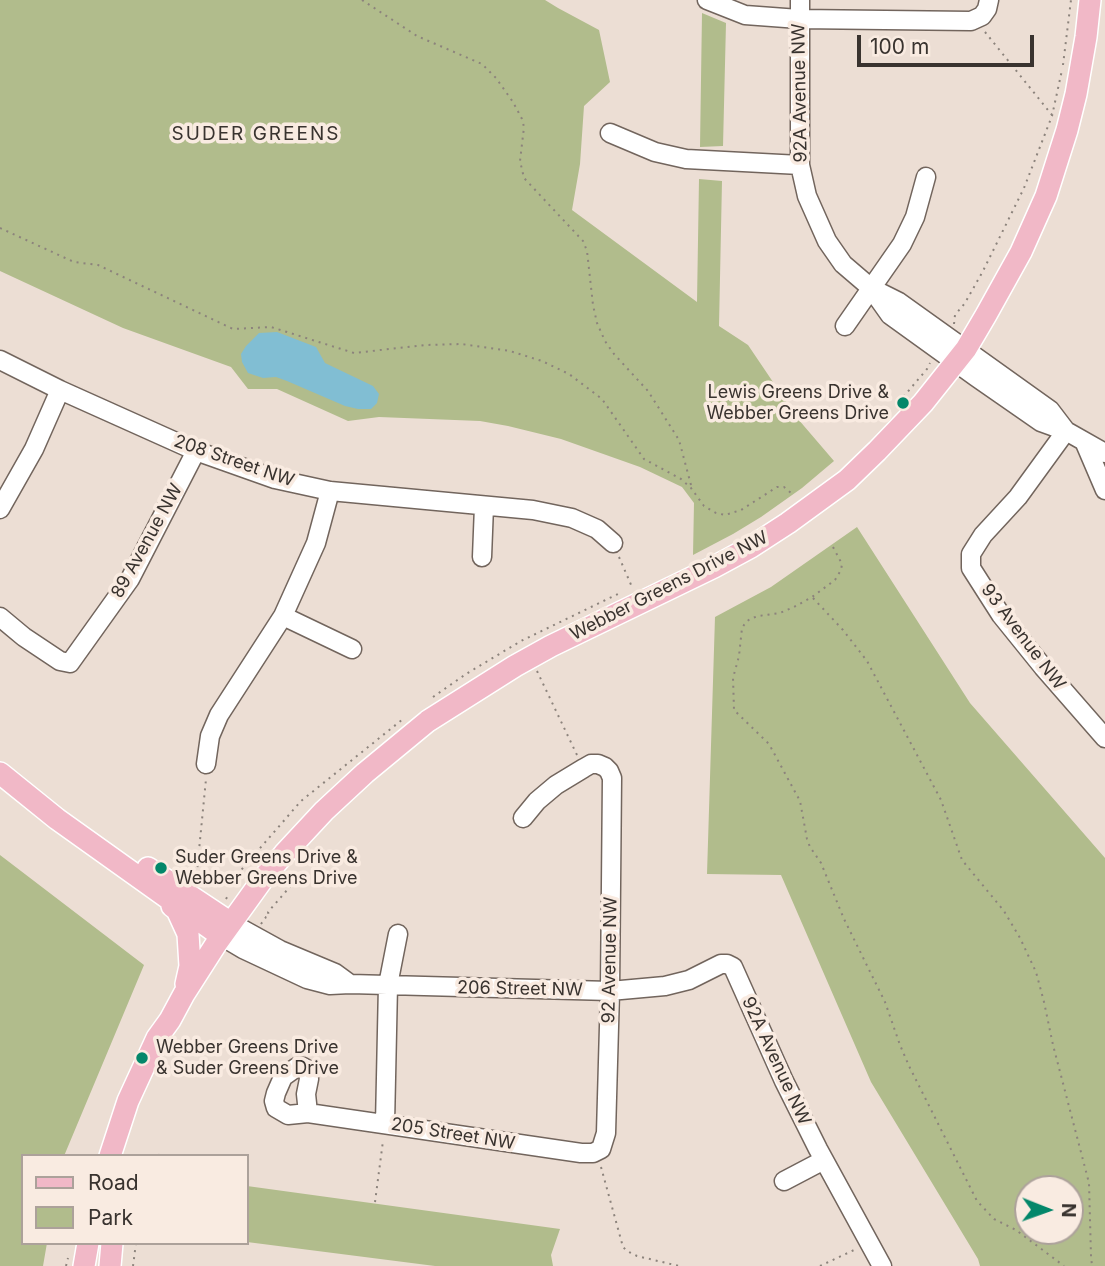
<!DOCTYPE html>
<style>
body{margin:0}
#map{position:relative;width:1105px;height:1266px;overflow:hidden;background:#ecded4;font-family:Inter,sans-serif}
canvas{display:block}
.legend{position:absolute;left:21px;top:1154px;width:228px;height:91px;box-sizing:border-box;background:#f9ebe1;border:2px solid #aca19a;margin:0;padding:9px 12px;list-style:none;font-size:21px;color:#39332f}
.legend li{display:flex;align-items:center;gap:14px;height:35px}
.legend b{width:35px;border:2px solid #aca19a}
.north{position:absolute;left:1014px;top:1175px;width:70px;height:70px;box-sizing:border-box;background:#f9ebe1;border:2px solid #aca19a;border-radius:50%;rotate:91deg;font-size:19px;font-weight:700;line-height:28px;text-align:center;color:#39332f}
.north::after{content:'';display:block;margin:auto;width:24px;height:32px;background:#03876a;clip-path:polygon(50% 0,100% 100%,50% 72%,0 100%)}
.scale{position:absolute;left:857px;top:35px;width:177px;height:32px;box-sizing:border-box;border:4px solid #39332f;border-top:0;padding-left:9px;font-size:21px;line-height:24px;white-space:nowrap;color:#39332f;-webkit-text-stroke:5px #f9ebe1;paint-order:stroke}
</style>
<div id="map">
<canvas width="1105" height="1266"></canvas>
<ul class="legend">
<li><b style="height:9px;background:#f1b8c7"></b>Road</li>
<li><b style="height:19px;background:#b1bc8c"></b>Park</li>
</ul>
<div class="north">N</div>
<div class="scale">100 m</div>
</div>
<script>
const c = document.querySelector('canvas').getContext('2d');
c.lineJoin = 'round';
function paint(path, color) {
  c.fillStyle = color;
  c.fill(path, 'evenodd');
}
function poly(rows) {
  const path = new Path2D();
  for (const r of rows) {
    path.moveTo(r[0], r[1]);
    for (let i = 2; i < r.length; i += 2) path.lineTo(r[i], r[i + 1]);
  }
  return path;
}
function stroke(path, color, width, dash) {
  c.strokeStyle = color;
  c.lineWidth = width;
  c.lineCap = dash ? 'butt' : 'round';
  c.setLineDash(dash || []);
  c.stroke(path);
}
function label(font, color, halo, rows, align = 'center') {
  c.font = font + ' Inter,sans-serif';
  c.lineWidth = 7;
  c.setLineDash([]);
  c.textBaseline = 'middle';
  c.strokeStyle = halo;
  c.fillStyle = color;
  for (const [text, x, y, turn = 0] of rows) {
    c.save();
    c.translate(x, y);
    c.rotate((+turn || 0) * Math.PI / 180);
    c.textAlign = isNaN(turn) ? turn : align;
    if (halo) c.strokeText(text, 0, 0);
    c.fillText(text, 0, 0);
    c.restore();
  }
}
paint(poly([
 [0,0,545,0,558,8,599,30,610,82,584,106,580,164,572,210,697,302,699,179,722,181,719,326,748,345,798,419,834,461,802,488,761,517,733,534,693,555,694,503,682,487,640,467,561,439,508,426,480,421,379,417,348,421,277,389,248,389,231,367,123,328,0,271],
 [702,13,726,23,723,146,700,147],
 [857,527,970,703,1105,858,1105,1266,980,1266,978,1259,871,1082,781,875,707,874,715,617,771,587],
 [1028,1189,1070,1189,1070,1231,1028,1231],
 [0,855,144,965,64,1156,23,1156,23,1243,47,1243,43,1266,0,1266],
 [247,1186,560,1229,551,1255,553,1266,435,1266,247,1242]
]), '#b1bc8c');
paint(poly([
 [277,332,316,347,325,363,373,386,379,394,377,403,371,409,358,409,345,406,287,381,276,377,263,378,248,373,242,362,241,354,246,346,259,333]
]), '#81bed3');
const minor = poly([
 [707,0,745,15,799,19,971,21,982,16,987,9,989,0],
 [800,0,800,165,807,196,827,241,843,264,871,288,899,302,1050,410,1066,431],
 [610,133,655,152,686,159,800,165],
 [873,291,890,315,976,377,1041,422,1066,431,1105,453],
 [845,326,902,244,915,217,926,177],
 [0,360,60,390,196,451,275,479,330,491,533,510,572,518,597,529,613,543],
 [1066,431,1018,497,983,535,971,554,971,568,1001,615,1043,667,1105,738],
 [1084,441,1105,490],
 [0,509,34,449,60,390],
 [482,557,484,506],
 [283,616,352,649],
 [0,617,24,637,60,661,70,663,130,579,196,451],
 [206,764,210,736,219,715,283,616,316,543,330,491],
 [231,923,280,950,335,973,350,984],
 [221,936,243,949,307,979,330,985,350,984,610,991,665,986,689,980,721,964,727,964,733,967,784,1081,818,1149,882,1266],
 [297,1067,303,1067,308,1070,309,1079,306,1094,308,1113,288,1115,276,1108,274,1101,276,1093,283,1077,297,1067],
 [308,1113,581,1153,593,1153,601,1149,606,1133,610,991,612,778,609,771,605,767,598,764,591,764,584,768,556,785,537,801,523,818],
 [385,1124,388,985,398,934],
 [784,1181,824,1160]
]);
const major = poly([
 [0,773,57,819,221,936],
 [148,868,231,923],
 [172,906,177,910,188,934,190,966,186,984],
 [110,1156,128,1101,157,1038,170,1020,184,994,216,944,265,876,284,854,324,811,365,773,428,721,515,666,551,646,714,567,751,547,788,523,847,480,877,451,923,403,966,349,986,315,1021,252,1046,196,1067,130,1076,94,1086,37,1090,0],
 [84,1266,88,1243],
 [110,1266,112,1243]
]);
stroke(minor, '#72655d', 21);
stroke(major, '#fff', 24);
stroke(poly([
 [362,0,417,36,482,64,496,78,513,102,522,119,524,127,520,161,524,178,583,241,587,251,593,305,597,323,605,341,614,354,648,391,679,440,691,485],
 [985,32,1052,115],
 [1063,65,1071,0],
 [0,228,74,262,98,265,233,329,271,327,354,353,425,345,461,344,510,351,542,361,569,374,602,399,644,459,681,479,691,488,704,506,716,513,725,515,741,510,777,487,784,487,791,493],
 [954,324,955,315,965,303,983,271,1024,188,1052,116,1062,70],
 [899,402,927,369,930,363],
 [833,547,842,564,841,570,835,580,812,597,794,607,780,613,758,616,750,619,746,622,742,628,739,656,733,678,734,710,769,744,800,801,807,839,810,847,821,863,844,919,885,1002,900,1045,909,1066,977,1201,994,1219,1016,1230,1064,1266],
 [619,557,632,587],
 [813,598,843,630,867,661,941,800,962,860,1004,911,1020,938,1036,972,1044,1002,1053,1045,1089,1183,1091,1256,1092,1266],
 [537,671,577,755],
 [433,697,466,674,521,641,620,593],
 [196,881,206,779],
 [205,884,226,883,235,877,301,801,403,719],
 [226,899,229,894],
 [261,924,266,917,269,916,268,912,301,874],
 [159,1156,161,1151],
 [601,1167,623,1247,627,1251,637,1256,679,1266],
 [375,1202,383,1141],
 [66,1266,68,1258],
 [133,1266,136,1243],
 [820,1266,854,1250]
]), '#8c837c', 2, [2, 5]);
stroke(minor, '#fff', 18);
stroke(major, '#f1b8c7', 21);
for (const [x, y, r, color] of [
 [903,403,7,"#03876a"],
 [161,868,7,"#03876a"],
 [142,1058,7,"#03876a"]
]) {
  const dot = new Path2D();
  dot.arc(x, y, r, 0, 2 * Math.PI);
  c.fillStyle = color;
  c.fill(dot);
  stroke(dot, '#f9ebe1', 2.5);
}
label('18px', '#39332f', '#f9ebe1', [
 ["92A Avenue NW",800,93,-91],
 ["208 Street NW",234,461,19],
 ["89 Avenue NW",147,541,-61],
 ["Webber Greens Drive NW",669,586,-27],
 ["93 Avenue NW",1023,637,53],
 ["92 Avenue NW",610,960,-89],
 ["206 Street NW",520,989,1],
 ["92A Avenue NW",776,1061,65],
 ["205 Street NW",453,1134,9]
]);
label('18px', '#39332f', '#f9ebe1', [
 ["Lewis Greens Drive &",889,393,"right"],
 ["Webber Greens Drive",889,414,"right"],
 ["Suder Greens Drive &",175,858],
 ["Webber Greens Drive",175,879],
 ["Webber Greens Drive",156,1048],
 ["& Suder Greens Drive",156,1069]
], 'left');
c.letterSpacing = '2px';
label('19px', '#39332f', '#f9ebe1', [
 ["SUDER GREENS",256,134]
]);
c.letterSpacing = '0px';
</script>
